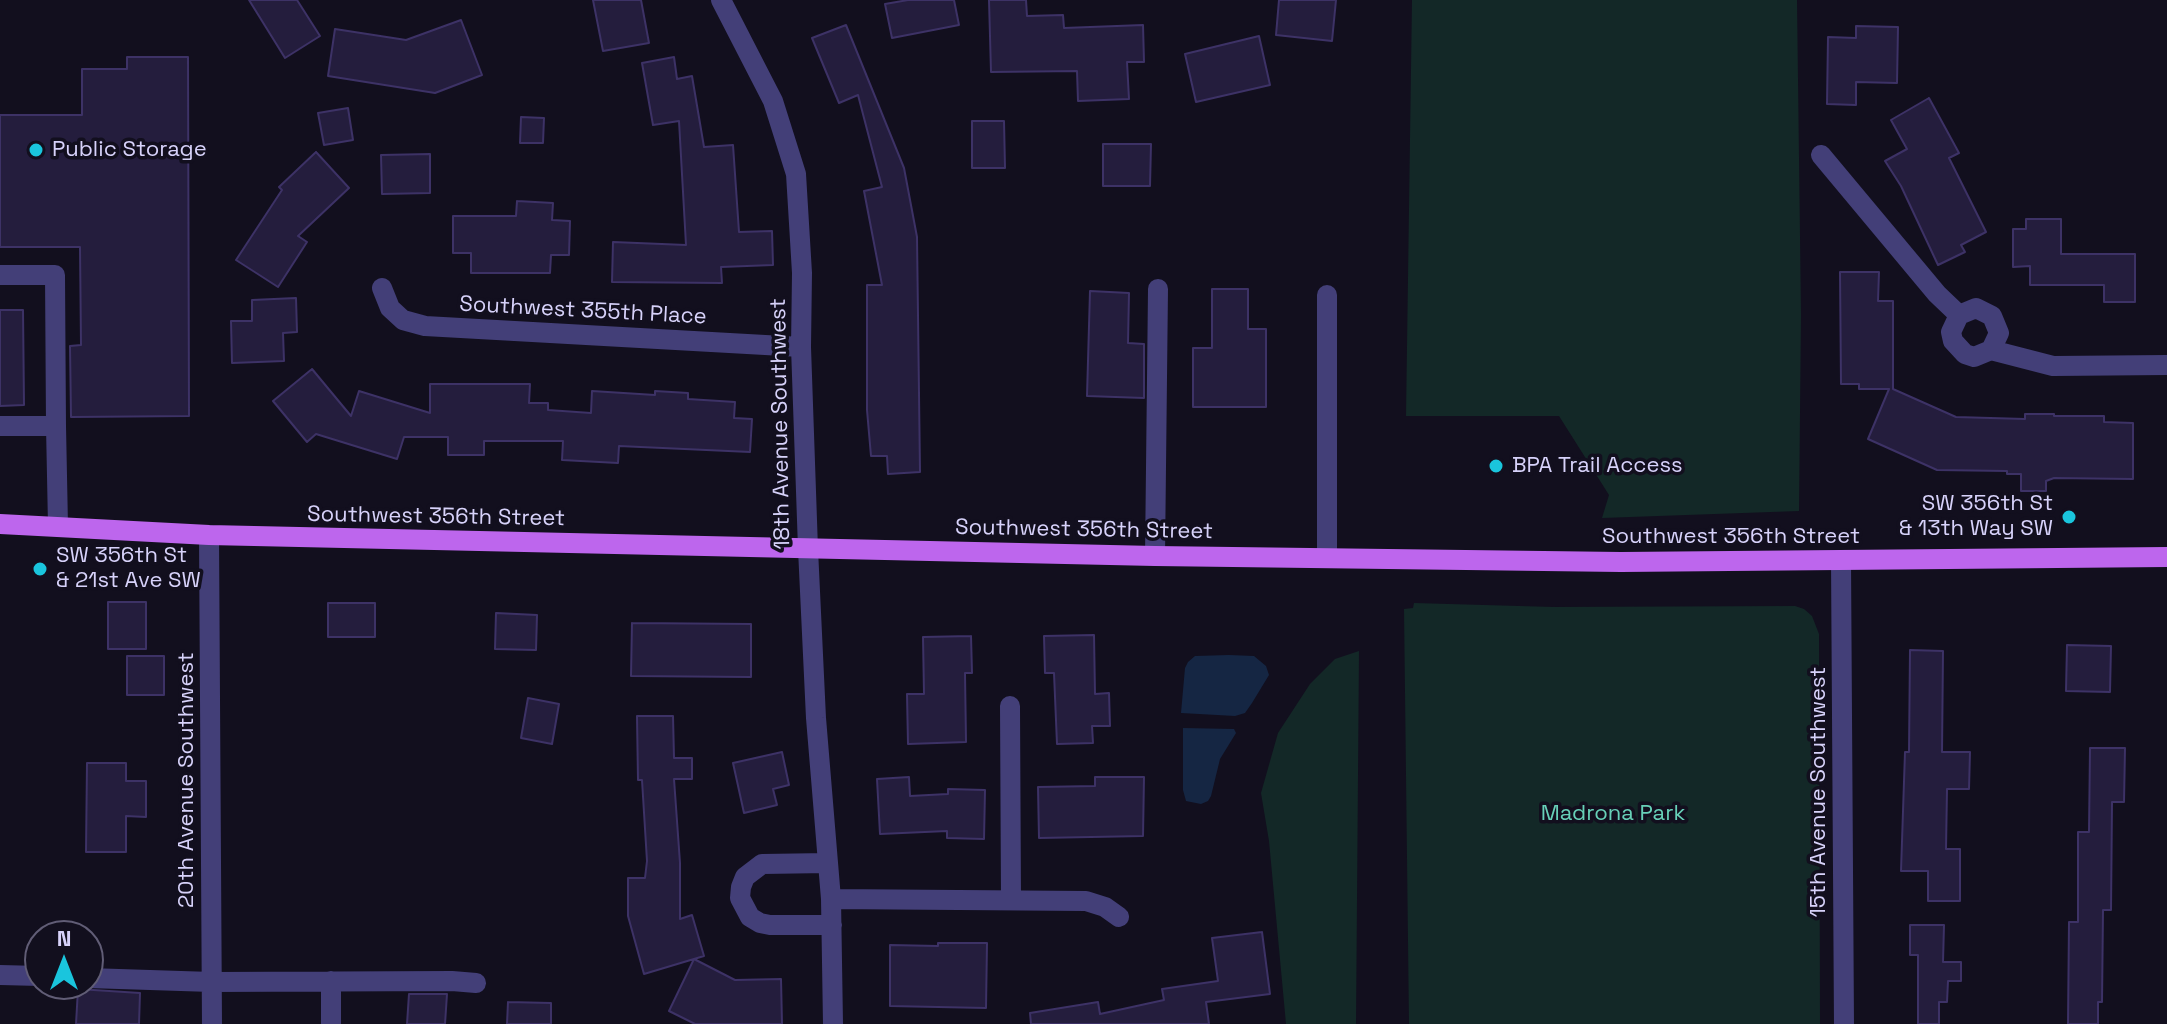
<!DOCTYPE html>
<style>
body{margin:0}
#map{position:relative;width:2167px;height:1024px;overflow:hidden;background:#120f1e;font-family:"Space Grotesk",sans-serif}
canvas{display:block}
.north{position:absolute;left:24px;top:920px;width:80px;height:80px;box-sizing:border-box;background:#120f1e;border:2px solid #615d76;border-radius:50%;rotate:0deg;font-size:22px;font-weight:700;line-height:32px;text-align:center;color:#d7d2fa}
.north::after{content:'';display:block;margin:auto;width:28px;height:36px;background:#1ac5dd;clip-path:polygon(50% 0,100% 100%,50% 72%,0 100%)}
</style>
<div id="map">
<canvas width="2167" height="1024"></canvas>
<div class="north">N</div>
</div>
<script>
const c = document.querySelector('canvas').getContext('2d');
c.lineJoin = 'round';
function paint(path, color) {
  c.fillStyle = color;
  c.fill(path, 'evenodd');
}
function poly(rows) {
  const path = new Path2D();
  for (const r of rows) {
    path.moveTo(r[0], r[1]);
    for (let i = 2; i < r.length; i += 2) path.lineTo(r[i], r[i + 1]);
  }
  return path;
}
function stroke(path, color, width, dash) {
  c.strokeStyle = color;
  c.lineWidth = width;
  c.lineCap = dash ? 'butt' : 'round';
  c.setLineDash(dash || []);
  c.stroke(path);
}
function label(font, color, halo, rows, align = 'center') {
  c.font = font + ' "Space Grotesk",sans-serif';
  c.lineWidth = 7;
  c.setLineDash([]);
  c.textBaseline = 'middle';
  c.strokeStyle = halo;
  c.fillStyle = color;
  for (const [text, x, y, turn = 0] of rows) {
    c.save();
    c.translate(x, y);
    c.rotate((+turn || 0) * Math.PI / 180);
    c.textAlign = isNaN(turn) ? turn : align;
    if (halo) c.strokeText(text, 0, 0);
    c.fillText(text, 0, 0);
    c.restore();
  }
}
paint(poly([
 [1412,0,1797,0,1801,315,1799,511,1602,518,1609,495,1559,416,1406,416],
 [1414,603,1554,607,1795,606,1804,609,1812,616,1819,634,1820,1024,1409,1024,1404,609,1413,608],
 [1359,651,1356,1024,1286,1024,1269,841,1261,793,1278,733,1310,684,1335,659]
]), '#132827');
paint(poly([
 [1229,655,1254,656,1266,666,1269,675,1252,703,1245,713,1235,716,1181,713,1185,668,1188,662,1195,656],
 [1183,728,1234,729,1236,733,1220,759,1211,796,1208,801,1201,804,1186,801,1183,790]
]), '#152643');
const building = poly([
 [249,0,297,0,320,36,285,58,249,0],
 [593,0,641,0,649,43,603,51,593,0],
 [908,0,954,0,959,25,892,38,885,4,908,0],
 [989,0,1026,0,1027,16,1063,15,1064,28,1143,25,1144,62,1127,62,1129,99,1078,101,1077,71,991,72,989,0],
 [1279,0,1336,0,1332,41,1276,35,1279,0],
 [461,20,482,75,435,93,328,76,335,29,406,40,461,20],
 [846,25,904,168,917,237,920,472,888,474,887,456,871,456,867,410,867,285,882,285,864,191,882,187,858,95,839,103,812,38,846,25],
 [1856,26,1898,27,1897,83,1856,82,1856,105,1827,104,1828,37,1856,38,1856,26],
 [1259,36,1270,85,1196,102,1185,54,1259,36],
 [127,57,188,57,189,416,71,417,70,346,81,345,80,247,0,247,0,115,82,115,82,69,127,69,127,57],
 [674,57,677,79,692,76,704,147,733,145,739,232,772,231,773,265,721,267,722,283,612,282,613,242,686,245,679,121,653,125,642,63,674,57],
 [1929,98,1959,153,1949,158,1986,232,1961,245,1965,252,1938,265,1901,186,1885,161,1907,149,1891,120,1929,98],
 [348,108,353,140,324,145,318,113,348,108],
 [521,117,544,118,543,143,520,143,521,117],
 [972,121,1004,121,1005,168,972,168,972,121],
 [1103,144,1151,144,1150,186,1103,186,1103,144],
 [316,152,349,188,298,236,307,242,278,287,236,260,282,190,279,187,316,152],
 [430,154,430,193,382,194,381,155,430,154],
 [517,201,553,203,552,220,570,221,569,255,551,255,550,273,471,273,471,253,453,253,453,216,516,216,517,201],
 [2026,219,2061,219,2061,254,2135,254,2135,302,2104,302,2104,285,2030,285,2030,266,2013,267,2013,229,2026,229,2026,219],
 [1840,272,1879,272,1878,301,1893,301,1893,389,1956,417,2025,419,2025,414,2054,414,2054,416,2104,416,2104,422,2133,423,2133,479,2054,478,2046,481,2046,491,2021,491,2021,474,2007,474,2007,471,1937,470,1868,439,1889,389,1859,389,1859,384,1841,384,1840,272],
 [1212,289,1248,289,1248,329,1266,329,1266,407,1193,407,1193,348,1212,348,1212,289],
 [1090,291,1129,293,1128,343,1144,344,1144,398,1087,396,1090,291],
 [296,298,297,332,283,333,284,361,232,363,231,321,252,321,252,300,296,298],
 [0,310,23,310,24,405,0,406,0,310],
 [312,369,351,416,359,391,430,413,430,384,530,384,529,403,548,403,548,410,591,413,592,391,655,395,655,391,688,393,688,399,735,402,734,418,752,419,750,452,619,446,618,463,562,460,563,441,484,441,484,455,448,455,448,437,404,437,397,459,316,434,307,442,273,401,312,369],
 [108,602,146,602,146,649,108,649,108,602],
 [328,603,375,603,375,637,328,637,328,603],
 [496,613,537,615,536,650,495,649,496,613],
 [632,623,751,624,751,677,631,676,632,623],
 [1094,635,1095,694,1109,693,1110,726,1092,726,1093,743,1057,744,1054,673,1045,673,1044,636,1094,635],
 [971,636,972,673,965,673,966,742,908,744,907,694,924,694,923,637,971,636],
 [2067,645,2111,646,2110,692,2066,691,2067,645],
 [1910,650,1943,651,1942,752,1970,752,1969,789,1947,789,1946,849,1960,849,1960,901,1928,901,1928,871,1901,871,1905,752,1909,752,1910,650],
 [127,656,164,656,164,695,127,695,127,656],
 [528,698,559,704,552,744,521,738,528,698],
 [637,716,673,716,674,758,692,758,692,779,674,779,680,863,680,919,692,915,704,956,644,974,628,916,628,878,645,878,647,861,642,780,638,780,637,716],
 [2090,748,2125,748,2124,802,2112,802,2111,910,2103,910,2102,1002,2098,1002,2098,1024,2068,1024,2069,922,2078,922,2078,832,2089,832,2090,748],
 [782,752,789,785,773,789,777,805,744,813,733,763,782,752],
 [87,763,126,763,126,781,146,781,146,817,126,816,126,852,86,852,87,763],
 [909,777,910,796,948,794,948,789,985,790,984,839,947,838,947,831,880,834,877,779,909,777],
 [1095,777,1144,777,1143,836,1039,838,1038,787,1095,786,1095,777],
 [1910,925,1944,925,1943,962,1961,962,1961,981,1948,981,1947,1002,1939,1002,1939,1024,1918,1024,1918,955,1910,955,1910,925],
 [1262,932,1270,994,1206,1002,1209,1024,1031,1024,1030,1013,1098,1002,1100,1014,1164,1000,1162,989,1218,981,1212,938,1262,932],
 [938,943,987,943,986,1008,890,1006,890,945,938,946,938,943],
 [694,959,735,980,781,979,782,1024,695,1024,669,1011,694,959],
 [78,989,140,993,139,1024,76,1024,78,989],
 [409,994,447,994,445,1024,407,1024,409,994],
 [508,1002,551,1003,551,1024,507,1024,508,1002]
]);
paint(building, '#241d3d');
stroke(building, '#3d3266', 2);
stroke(poly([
 [721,0,773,101,796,174,802,273,801,347,808,549,816,718,831,899,833,1024],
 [1821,155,1937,294,1959,315],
 [0,275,55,275,56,426],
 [382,288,390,308,403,320,425,326,801,347],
 [1327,295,1327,557],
 [1991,350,1999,333,1992,316,1976,308,1959,315,1951,332,1953,341,1965,354,1974,357,1991,350,2053,366,2167,365],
 [0,426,56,426,58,526],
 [209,535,212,1024],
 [1155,556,1158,289],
 [1841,560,1844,1024],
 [1010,706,1011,900],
 [828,863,762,864,745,877,741,887,740,898,750,917,760,923,770,925,832,925],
 [831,899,1086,901,1105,907,1119,917],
 [0,975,40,976],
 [88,978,212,982,452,981,476,983],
 [331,1024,331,981]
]), '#433f78', 20);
stroke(poly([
 [0,524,209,535,1155,556,1621,562,2167,557]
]), '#bd66ed', 20);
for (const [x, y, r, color] of [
 [36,150,8,"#1ac5dd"],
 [1496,466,8,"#1ac5dd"],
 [2069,517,8,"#1ac5dd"],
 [40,569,8,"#1ac5dd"]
]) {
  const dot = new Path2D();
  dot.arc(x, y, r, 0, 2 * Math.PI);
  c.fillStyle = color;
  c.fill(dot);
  stroke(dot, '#120f1e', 3);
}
label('22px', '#d7d2fa', '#120f1e', [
 ["Public Storage",52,150],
 ["BPA Trail Access",1512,466],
 ["SW 356th St",2053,504,"right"],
 ["& 13th Way SW",2053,529,"right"],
 ["SW 356th St",56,556],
 ["& 21st Ave SW",56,581]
], 'left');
label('22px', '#d7d2fa', '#120f1e', [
 ["Southwest 355th Place",583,311,3],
 ["18th Avenue Southwest",781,424,-91],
 ["Southwest 356th Street",436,517,1],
 ["Southwest 356th Street",1084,530,1],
 ["Southwest 356th Street",1731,537],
 ["20th Avenue Southwest",187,780,-90],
 ["15th Avenue Southwest",1819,792,-90]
]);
label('22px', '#67d0b8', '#120f1e', [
 ["Madrona Park",1613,814]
]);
</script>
